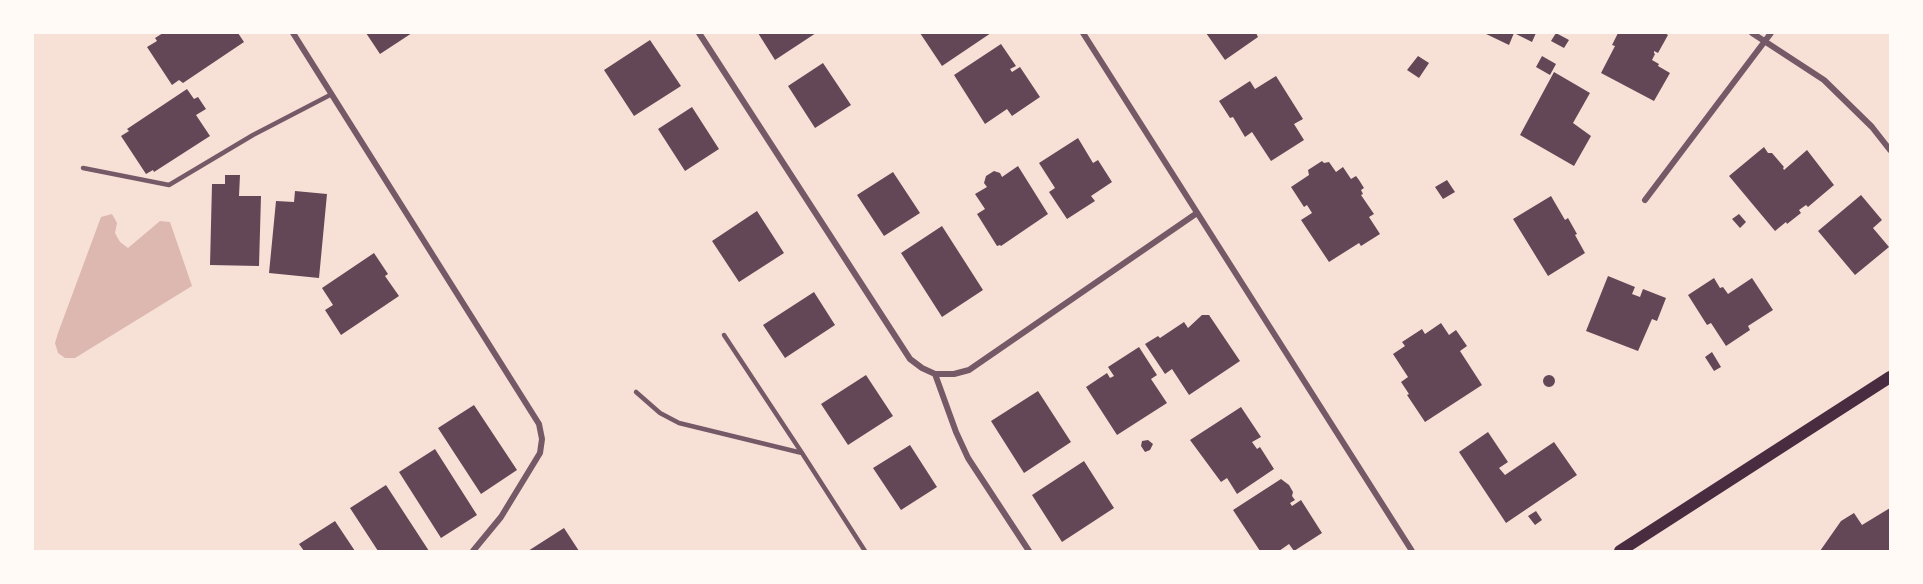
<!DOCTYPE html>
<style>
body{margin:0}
#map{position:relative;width:1923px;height:584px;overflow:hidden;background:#f7e1d7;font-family:"IBM Plex Sans",sans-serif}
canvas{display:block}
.frame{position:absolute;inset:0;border:34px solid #fffaf5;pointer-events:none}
</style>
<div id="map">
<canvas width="1923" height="584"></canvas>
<div class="frame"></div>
</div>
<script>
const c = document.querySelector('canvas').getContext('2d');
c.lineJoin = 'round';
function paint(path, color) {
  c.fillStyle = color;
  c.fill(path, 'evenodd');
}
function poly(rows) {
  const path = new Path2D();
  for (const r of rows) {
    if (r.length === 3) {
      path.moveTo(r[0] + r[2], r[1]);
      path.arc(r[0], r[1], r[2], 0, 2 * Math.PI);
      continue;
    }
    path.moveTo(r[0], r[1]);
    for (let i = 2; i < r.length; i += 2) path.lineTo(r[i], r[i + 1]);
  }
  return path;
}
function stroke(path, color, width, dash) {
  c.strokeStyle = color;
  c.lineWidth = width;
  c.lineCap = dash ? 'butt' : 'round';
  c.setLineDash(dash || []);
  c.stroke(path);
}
paint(poly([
 [112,214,117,223,115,233,120,242,128,248,160,221,170,222,192,286,75,358,65,358,58,353,55,343,58,333,101,217]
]), '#dcb8b0');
paint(poly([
 [163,33,238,33,244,42,183,83,179,80,172,85,147,47,157,41,155,38],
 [366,33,412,33,380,54],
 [758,33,816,33,775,60],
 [920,33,991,33,942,66],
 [1206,33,1256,33,1258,37,1225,60],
 [1484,33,1536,33,1532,42,1514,33,1509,45],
 [1556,33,1569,40,1564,48,1551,41],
 [1618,33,1665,33,1668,35,1658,53,1654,51,1654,53,1655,54,1652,60,1659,64,1658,66,1670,73,1654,101,1601,73,1615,46,1612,45],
 [650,40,681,86,634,116,604,70],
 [1001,44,1016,66,1010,69,1012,72,1020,67,1040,97,1012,116,1007,109,985,124,954,75],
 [1418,56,1429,63,1419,78,1407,70],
 [1542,56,1556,64,1550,75,1536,67],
 [823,63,851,105,815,128,788,86],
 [1554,72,1590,93,1573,123,1591,136,1574,166,1520,135],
 [1276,76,1303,119,1294,124,1304,140,1271,161,1252,132,1245,137,1233,117,1230,118,1219,101,1250,81,1255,89],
 [187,89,194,99,198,97,206,109,196,115,210,136,154,172,153,170,146,174,121,136,129,131,127,129],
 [692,107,719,149,685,171,658,129],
 [1078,138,1093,163,1098,160,1112,182,1091,196,1095,201,1067,219,1049,192,1055,188,1039,163],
 [1764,147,1768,153,1772,153,1784,167,1783,168,1784,170,1807,150,1834,185,1808,207,1806,205,1799,210,1801,213,1787,224,1786,222,1775,231,1729,176],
 [1322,161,1324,163,1329,162,1336,172,1343,167,1351,179,1356,176,1359,180,1364,188,1361,190,1363,194,1361,195,1374,214,1369,217,1380,234,1361,246,1359,243,1329,262,1301,220,1312,213,1307,205,1304,207,1291,187,1309,175,1308,170],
 [1018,166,1048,214,1001,246,1000,245,997,246,977,214,985,209,975,194,987,187,984,183,986,176,994,171,1000,173,1002,177],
 [893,172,920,213,884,236,857,195],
 [225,175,240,175,239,196,261,196,259,266,210,265,212,184,225,184],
 [1447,180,1455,192,1443,199,1435,187],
 [295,191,327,194,319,278,269,273,276,201,294,202],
 [1861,195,1882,220,1873,228,1889,247,1855,275,1818,231],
 [1551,196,1565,220,1568,218,1577,234,1575,235,1585,253,1548,276,1513,219],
 [757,211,784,253,739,282,712,241],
 [1739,214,1746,222,1740,228,1732,219],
 [942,226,983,290,942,317,901,253],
 [374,253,388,274,385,276,399,296,341,335,325,310,333,305,322,288],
 [1608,276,1635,287,1632,294,1640,297,1643,289,1666,298,1657,321,1652,319,1638,351,1586,331],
 [1714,278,1720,288,1723,287,1728,294,1752,278,1773,310,1748,326,1750,330,1726,346,1711,323,1707,325,1688,295],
 [814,292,835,325,785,358,763,325],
 [1202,315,1209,315,1240,361,1189,395,1172,369,1165,374,1145,344,1158,336,1160,338,1184,322,1188,328],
 [1441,323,1449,335,1456,330,1467,346,1460,351,1482,385,1425,422,1407,395,1409,394,1401,382,1408,377,1393,354,1405,346,1402,342,1422,329,1425,334],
 [1139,347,1157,375,1151,379,1167,403,1117,435,1086,387,1107,373,1110,378,1114,376,1108,367],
 [1712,352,1721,367,1714,371,1705,357],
 [1549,381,6],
 [866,375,893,416,848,445,821,404],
 [1038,391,1071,442,1024,473,991,421],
 [474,405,517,470,481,494,438,428],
 [1241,407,1261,437,1252,442,1257,449,1260,447,1274,469,1237,494,1227,478,1221,482,1190,440],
 [1488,432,1508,462,1499,468,1505,475,1554,442,1577,475,1506,523,1459,452],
 [1148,440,1153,444,1150,450,1145,452,1141,446,1142,441],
 [910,445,937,487,901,510,873,468],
 [435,449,477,515,441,538,399,472],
 [1084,461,1114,508,1062,542,1032,495],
 [1281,479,1289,485,1293,492,1292,496,1295,500,1290,503,1292,506,1301,500,1322,533,1294,551,1289,544,1279,551,1260,551,1233,510],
 [386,485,429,551,378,551,350,508],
 [1890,508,1890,551,1820,551,1841,521,1854,513,1862,525],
 [1536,511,1542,520,1535,525,1528,516],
 [335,521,355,551,304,551,299,544],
 [564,528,579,551,528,551]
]), '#644757');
stroke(poly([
 [83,168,169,185,253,135,332,94],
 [636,392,660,413,679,423,802,453,724,335],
 [802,453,865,551]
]), '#755966', 4.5);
stroke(poly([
 [293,33,539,424,542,439,540,453,501,517,473,551],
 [699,33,910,359,922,368,935,374,956,432,968,458,1029,551],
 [1083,33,1412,551],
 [1752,33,1824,80,1872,127,1890,150],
 [1645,200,1771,33],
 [935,374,954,374,969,370,1197,213]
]), '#755966', 6);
stroke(poly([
 [1620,551,1890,377]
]), '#4a2c40', 12);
</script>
